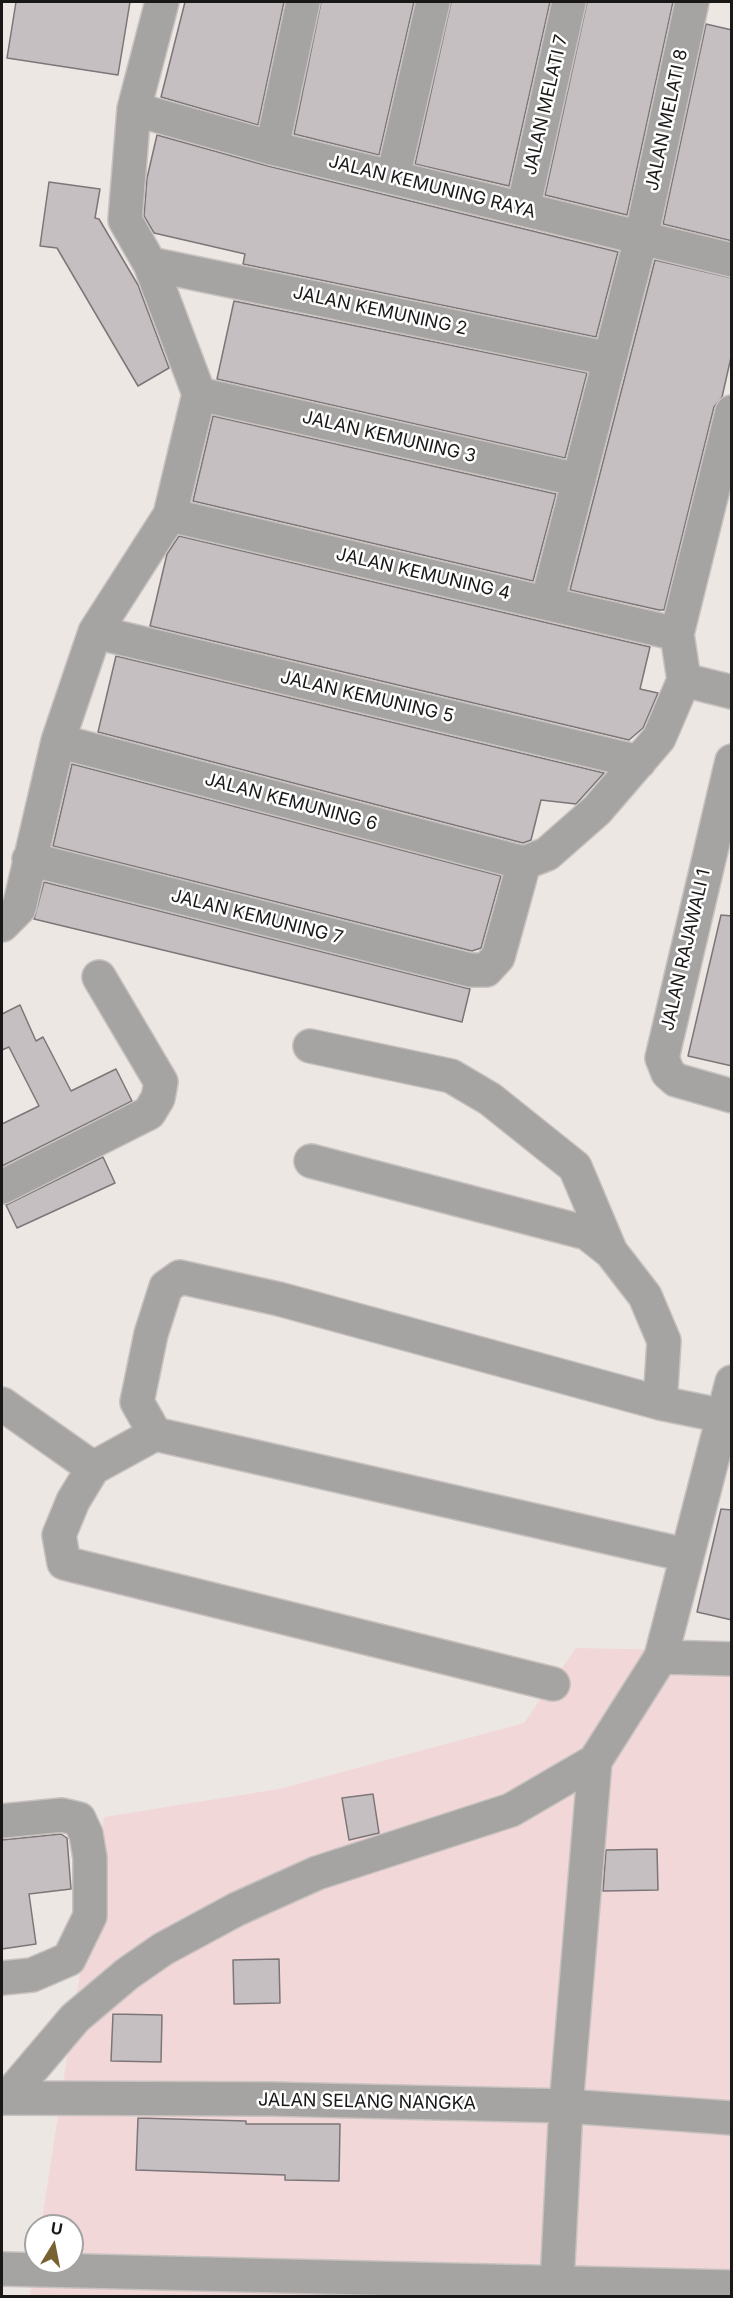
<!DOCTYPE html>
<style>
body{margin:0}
#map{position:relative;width:733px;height:2298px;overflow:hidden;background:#ede7e4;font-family:Inter,sans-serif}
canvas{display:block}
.frame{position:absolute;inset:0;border:3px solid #1a1817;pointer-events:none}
.north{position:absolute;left:24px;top:2214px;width:60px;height:60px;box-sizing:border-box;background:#fff;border:2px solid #a3a3a2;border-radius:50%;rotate:10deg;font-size:16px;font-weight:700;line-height:24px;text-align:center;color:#1a1817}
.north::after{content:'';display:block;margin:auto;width:21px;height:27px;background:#786232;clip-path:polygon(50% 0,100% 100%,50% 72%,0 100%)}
</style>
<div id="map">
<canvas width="733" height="2298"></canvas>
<div class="frame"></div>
<div class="north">U</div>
</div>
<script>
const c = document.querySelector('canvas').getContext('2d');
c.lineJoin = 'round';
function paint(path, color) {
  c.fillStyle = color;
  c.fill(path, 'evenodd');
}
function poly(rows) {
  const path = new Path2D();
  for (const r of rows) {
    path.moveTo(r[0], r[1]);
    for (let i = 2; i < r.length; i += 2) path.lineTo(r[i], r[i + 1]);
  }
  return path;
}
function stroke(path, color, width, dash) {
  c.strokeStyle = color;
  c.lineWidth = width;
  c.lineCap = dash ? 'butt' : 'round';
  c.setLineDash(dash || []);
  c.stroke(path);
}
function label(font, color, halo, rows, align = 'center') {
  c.font = font + ' Inter,sans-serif';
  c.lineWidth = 5;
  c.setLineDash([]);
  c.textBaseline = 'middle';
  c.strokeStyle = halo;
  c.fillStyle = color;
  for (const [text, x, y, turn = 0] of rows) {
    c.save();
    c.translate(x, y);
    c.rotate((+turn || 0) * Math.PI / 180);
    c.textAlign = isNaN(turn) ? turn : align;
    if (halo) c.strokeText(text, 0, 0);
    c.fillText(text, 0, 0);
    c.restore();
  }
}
paint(poly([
 [576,1648,731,1651,731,2296,30,2296,36,2257,72,2262,72,2226,41,2226,104,1817,279,1789,524,1723]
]), '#f2d7d8');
const building = poly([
 [16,2,130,2,118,75,7,58,16,2],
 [185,2,284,2,258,125,161,97,185,2],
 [321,2,414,2,379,155,294,134,321,2],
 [451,2,550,2,509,186,415,164,451,2],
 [587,2,673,2,627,215,545,195,587,2],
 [706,24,732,30,732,241,663,224,706,24],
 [157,135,268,166,618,252,596,337,243,264,245,254,154,233,144,216,147,178,157,135],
 [49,182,100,189,95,218,99,219,138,285,169,368,138,386,57,248,40,246,49,182],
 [655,260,732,278,732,353,722,397,714,407,664,610,659,610,570,590,655,260],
 [234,301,587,373,565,458,217,379,234,301],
 [213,416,556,494,533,581,193,501,213,416],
 [179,536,650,647,640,689,658,693,643,728,629,740,150,626,167,554,179,536],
 [116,656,604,773,576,804,541,800,531,840,523,843,98,732,116,656],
 [72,764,501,876,481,948,472,951,53,846,72,764],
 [44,882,470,989,462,1022,34,919,44,882],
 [721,915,732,916,732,1066,688,1056,721,915],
 [20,1005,36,1041,43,1037,71,1091,116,1069,132,1101,2,1166,2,1124,39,1106,9,1047,2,1050,2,1014,20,1005],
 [103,1157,115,1183,17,1228,6,1205,103,1157],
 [721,1509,732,1510,732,1620,697,1612,721,1509],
 [373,1794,379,1833,349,1840,342,1798,373,1794],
 [61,1834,67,1838,71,1889,29,1894,36,1944,2,1949,2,1840,61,1834],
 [657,1849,658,1890,603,1891,606,1850,657,1849],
 [279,1959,280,2003,234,2004,233,1960,279,1959],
 [113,2014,162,2015,161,2062,111,2061,113,2014],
 [138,2118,246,2121,246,2124,340,2124,339,2181,285,2180,285,2175,136,2170,138,2118]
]);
paint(building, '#c6bfc2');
stroke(building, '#7c7678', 1.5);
const minor = poly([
 [134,109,272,148,732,260],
 [272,148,303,2],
 [393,177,433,2],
 [523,209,569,2],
 [150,264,610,359],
 [199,394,579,480],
 [170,515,677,634],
 [547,603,641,238,692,2],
 [95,632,639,762],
 [684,680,732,692],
 [58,741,524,863],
 [732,761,662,1058,668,1073,676,1080,732,1096],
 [29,859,470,970,486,970,498,957,524,863,547,854,597,810,659,738,684,680,677,634,732,412],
 [2,925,19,908,58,741,95,632,170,515,199,394,150,264,125,220,134,109,162,2],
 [310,1046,451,1076,490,1099,575,1167,610,1250],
 [311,1161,587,1233,611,1252,645,1296,664,1341,660,1403],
 [2,1187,149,1113,158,1098,161,1082,99,977],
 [2,1404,93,1468],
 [155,1434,686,1555],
 [661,1657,732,1659],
 [553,1684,64,1563,59,1535,73,1501,93,1468,155,1434,137,1402,151,1334,166,1287,180,1277,279,1299,660,1403,724,1416],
 [2,1821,62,1815,79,1819,86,1834,90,1858,90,1916,69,1959,32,1975,2,1978],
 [2,2098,272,2099,566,2106,732,2118],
 [7,2098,75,2018,127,1974,163,1949,237,1909,317,1873,511,1810,595,1761],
 [2,2269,732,2287],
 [557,2283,566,2106,595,1761,661,1657,732,1382]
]);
stroke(minor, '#c7c2bf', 36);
stroke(minor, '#a6a4a2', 33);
label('18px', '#1a1817', '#fff', [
 ["JALAN MELATI 7",546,105,-77],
 ["JALAN MELATI 8",667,120,-78],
 ["JALAN KEMUNING RAYA",432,187,14],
 ["JALAN KEMUNING 2",380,311,12],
 ["JALAN KEMUNING 3",389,437,13],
 ["JALAN KEMUNING 4",423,574,13],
 ["JALAN KEMUNING 5",367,697,13],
 ["JALAN KEMUNING 6",291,802,15],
 ["JALAN KEMUNING 7",257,917,14],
 ["JALAN RAJAWALI 1",686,950,-77],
 ["JALAN SELANG NANGKA",367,2102,1]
]);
</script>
